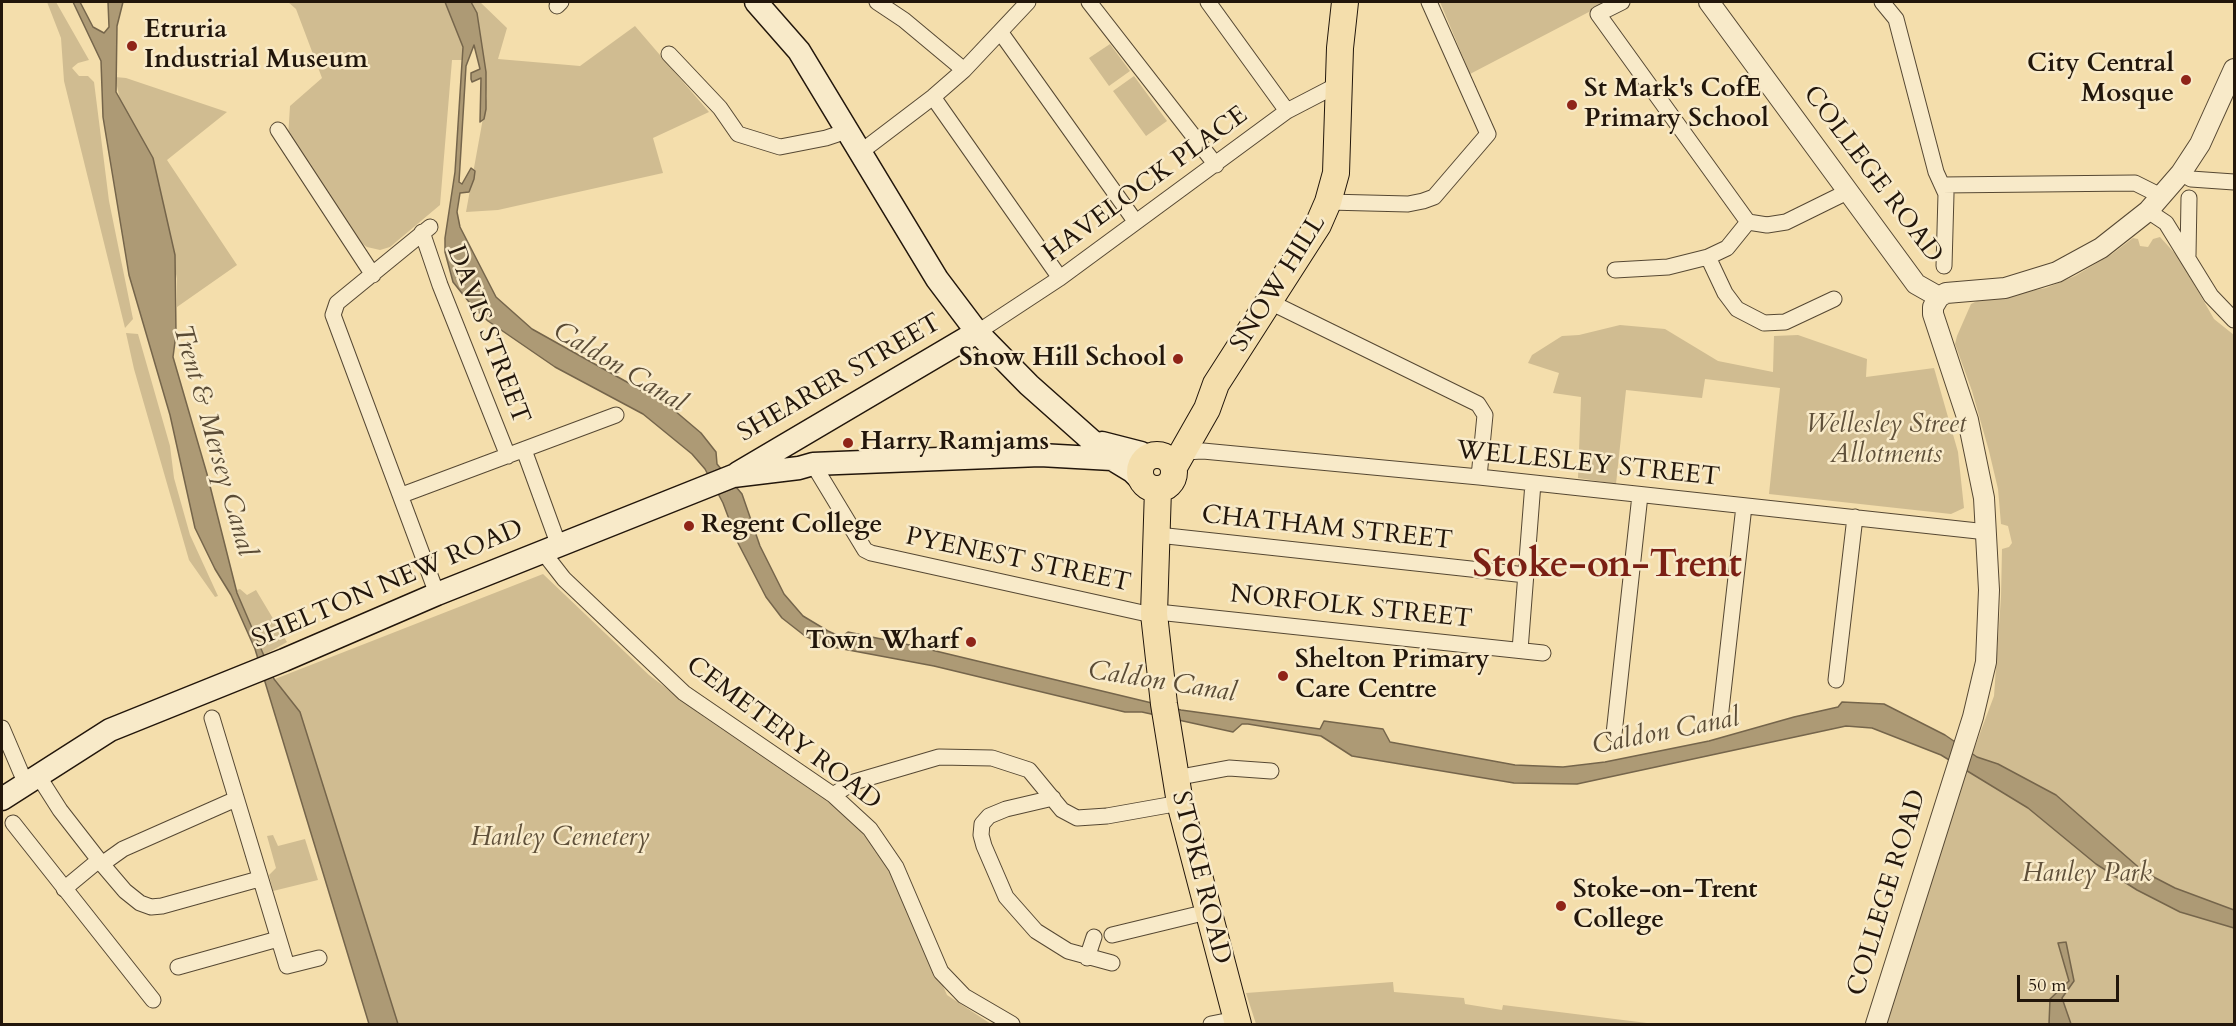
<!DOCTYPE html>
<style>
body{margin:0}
#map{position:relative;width:2236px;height:1026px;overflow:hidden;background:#f4deac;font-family:Cardo,serif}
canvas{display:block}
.frame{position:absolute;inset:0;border:3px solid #22160b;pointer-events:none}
.scale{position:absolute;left:2017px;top:975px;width:102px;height:27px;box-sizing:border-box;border:3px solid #22160b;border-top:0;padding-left:8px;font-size:18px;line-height:21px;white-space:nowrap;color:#22160b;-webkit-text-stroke:4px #f8eac9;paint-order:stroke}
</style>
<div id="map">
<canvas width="2236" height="1026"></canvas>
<div class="frame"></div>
<div class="scale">50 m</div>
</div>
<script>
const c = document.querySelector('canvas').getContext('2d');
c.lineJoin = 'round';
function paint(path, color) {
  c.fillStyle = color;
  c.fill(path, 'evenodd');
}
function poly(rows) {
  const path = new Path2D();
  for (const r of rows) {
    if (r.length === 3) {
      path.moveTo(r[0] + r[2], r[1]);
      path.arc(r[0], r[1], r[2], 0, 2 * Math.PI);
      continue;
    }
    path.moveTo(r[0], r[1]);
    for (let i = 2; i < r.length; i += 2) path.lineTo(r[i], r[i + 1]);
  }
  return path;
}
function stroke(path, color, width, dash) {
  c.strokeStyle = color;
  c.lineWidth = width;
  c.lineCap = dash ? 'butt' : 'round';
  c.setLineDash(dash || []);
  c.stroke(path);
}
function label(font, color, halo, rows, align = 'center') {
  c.font = font + ' Cardo,serif';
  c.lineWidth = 5;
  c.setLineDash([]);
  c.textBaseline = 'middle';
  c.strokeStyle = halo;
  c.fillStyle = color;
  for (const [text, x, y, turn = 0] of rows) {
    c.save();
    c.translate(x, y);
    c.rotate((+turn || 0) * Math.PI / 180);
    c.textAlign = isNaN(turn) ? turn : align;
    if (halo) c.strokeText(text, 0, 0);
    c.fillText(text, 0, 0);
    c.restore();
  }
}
paint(poly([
 [47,2,56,2,89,60,78,63,72,68,79,76,88,76,94,82,109,201,133,319,125,328,64,81,61,38],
 [288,2,445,2,463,47,462,60,452,60,440,205,390,247,380,250,367,247,355,239,288,138,290,106,322,78,296,9],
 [471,2,480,2,507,28,498,59,580,66,635,26,709,112,653,138,663,173,498,210,466,212,487,96,477,13],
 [1440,2,1608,2,1470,74],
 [1110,44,1130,71,1109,86,1089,58],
 [1134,76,1167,121,1146,136,1113,91],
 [115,77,126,78,227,112,167,160,237,265,177,307,177,279,153,158,120,100],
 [2160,237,2179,258,2214,319,2234,335,2234,1024,1886,1024,1959,789,1994,696,2001,597,2002,549,2009,547,2012,543,2008,526,2001,524,1998,489,1989,451,1972,391,1955,344,1957,336,1971,304,1977,301,2046,288,2075,276,2112,254,2133,238,2138,239,2140,246,2148,247,2153,239],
 [1620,325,1665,329,1718,361,1773,372,1774,336,1798,335,1867,359,1866,377,1934,368,1958,452,1964,508,1951,514,1769,494,1780,388,1705,379,1702,398,1626,390,1616,484,1578,478,1581,397,1553,393,1559,373,1528,363,1532,355,1562,336,1579,335],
 [126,333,138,334,170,446,174,478,190,535,218,596,215,597,189,560,134,369],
 [543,574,649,675,704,717,837,808,858,828,876,849,893,874,947,995,991,1024,398,1024,300,713,275,679],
 [240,589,247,595,256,590,287,642,264,655,236,590],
 [273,835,278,846,305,839,318,880,273,891,269,875,276,868,267,836],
 [1393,982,1394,992,1464,998,1465,1004,1502,1010,1503,1005,1655,1024,1256,1024,1246,993]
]), '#d0bc91');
const water = poly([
 [73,2,80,2,93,27,104,33,109,27,108,2,123,2,117,26,116,92,153,158,175,255,176,334,173,357,207,474,237,593,274,679,300,712,398,1024,369,1024,255,649,231,595,215,569,195,528,170,415,129,275,103,117,101,61,73,2],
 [445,2,471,2,477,13,486,72,486,109,484,119,480,122,481,78,472,82,471,79,471,73,480,69,474,45,466,66,459,182,462,184,471,168,475,171,474,179,469,192,460,193,457,212,460,227,496,297,532,329,668,405,701,433,716,452,717,464,742,494,760,546,784,594,803,616,828,631,841,637,848,632,919,647,1181,710,1320,729,1324,721,1383,729,1390,742,1515,765,1563,767,1605,762,1709,741,1794,717,1838,707,1842,702,1884,704,1945,735,1977,757,1998,764,2056,795,2144,872,2175,888,2234,910,2234,928,2180,912,2137,890,2096,864,2028,808,1941,755,1872,728,1846,726,1577,784,1514,783,1352,756,1321,736,1248,724,1242,724,1233,732,1142,712,1125,712,934,666,827,646,805,636,782,618,766,597,738,543,723,503,705,469,692,454,643,414,555,367,488,321,473,307,453,282,445,252,445,238,455,172,463,47,445,2],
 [2066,942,2074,981,2062,998,2071,1024,2049,1024,2050,999,2069,981,2058,943,2066,942]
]);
paint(water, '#ad9a75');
stroke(water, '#75654b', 1.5);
const minor = poly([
 [877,2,904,20,964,70],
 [1089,2,1216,165],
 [1208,2,1287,111],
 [1622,2,1598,14,1748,222,1767,225,1786,222,1849,191],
 [1882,2,1896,19,1936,172,1946,194,1944,266],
 [557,6,561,2],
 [1001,33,1135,221],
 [669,54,720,108,738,134,780,147,826,138,844,132,848,128],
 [933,97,1060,278],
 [278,130,373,275],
 [862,151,933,97,964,70,1028,2],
 [2181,173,2191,179,2234,182],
 [1942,185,2135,183,2161,196],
 [1328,202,1408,204,1423,201,1434,197,1488,134,1429,2],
 [2148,211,2166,223,2211,296,2234,320],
 [430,227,337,303,333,315,437,594],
 [422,232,440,285,508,456],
 [2188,255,2189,198],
 [1708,257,1725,293,1737,309,1764,323,1785,322,1834,299],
 [1615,270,1668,267,1708,257,1727,248,1748,222],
 [1270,302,1478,404,1485,415,1479,477],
 [984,328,1060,278,1287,111,1339,84],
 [524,450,559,546],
 [1184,452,1203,451,1479,477,1987,532],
 [813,464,865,550,871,553,1143,613,1167,613,1543,653],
 [402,495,616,415],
 [1158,535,1526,575],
 [543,552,564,579,684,693,833,795,870,829,896,867,941,972,964,996,1012,1024],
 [1520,650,1533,483],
 [1836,680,1855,517],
 [212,718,287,966,319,958],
 [1720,719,1744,506],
 [2,728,25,782],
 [1614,734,1640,495],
 [39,777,60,810,102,864,125,891,140,903,151,907,162,906,259,879],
 [1175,778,1229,768,1271,771],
 [833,795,854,782,939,757,992,758,1029,770,1062,810,1077,818,1107,816,1180,803],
 [1053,798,1006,809,989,816,982,824,981,835,984,846,1006,897,1036,931,1068,951,1112,963],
 [13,823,153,1000],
 [102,864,123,849,236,799],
 [64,889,99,860],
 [1112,935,1207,912],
 [1087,958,1094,937],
 [178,967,278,939],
 [1211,1024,1236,1019]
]);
const tertiary = poly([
 [1709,2,1916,284,1939,297],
 [1876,1024,1973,717,1986,662,1989,590,1984,498,1968,420,1933,314,1933,307,1939,297,1946,293,2005,288,2057,272,2101,248,2148,211,2181,173,2200,144,2234,69]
]);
const secondary = poly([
 [756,2,799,51,937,279,977,332,1029,385,1092,441,1099,451,1132,471,1143,482],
 [1102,443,1141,453,1148,457],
 [738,473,977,332],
 [2,799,110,730,284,660,437,594,733,476,799,468,813,464,1040,455,1112,459]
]);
const primary = poly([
 [1157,472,17],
 [1174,467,1207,409,1216,384,1318,225,1328,202,1336,173,1340,48,1345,2],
 [1158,489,1154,614,1164,704,1180,803,1238,1024]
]);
stroke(minor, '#564833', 17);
stroke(tertiary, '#564833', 22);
stroke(secondary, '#22160b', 25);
stroke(primary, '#22160b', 28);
stroke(minor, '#f8eac9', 15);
stroke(tertiary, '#f8eac9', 20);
stroke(secondary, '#f8eac9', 22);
stroke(primary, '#f4deac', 26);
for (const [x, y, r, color] of [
 [132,46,6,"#8f2418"],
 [2186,80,6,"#8f2418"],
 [1572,105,6,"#8f2418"],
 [1178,359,6,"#8f2418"],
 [848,443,6,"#8f2418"],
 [689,526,6,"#8f2418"],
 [971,642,6,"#8f2418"],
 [1283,676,6,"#8f2418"],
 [1561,906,6,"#8f2418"]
]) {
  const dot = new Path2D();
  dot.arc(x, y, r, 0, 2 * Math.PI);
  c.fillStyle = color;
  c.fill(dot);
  stroke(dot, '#f8eac9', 2);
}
label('bold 26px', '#22160b', '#f8eac9', [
 ["Etruria",144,31],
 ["Industrial Museum",144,61],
 ["City Central",2174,65,"right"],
 ["Mosque",2174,95,"right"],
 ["St Mark's CofE",1584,90],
 ["Primary School",1584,120],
 ["Snow Hill School",1166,359,"right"],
 ["Harry Ramjams",860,443],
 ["Regent College",701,526],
 ["Town Wharf",959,642,"right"],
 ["Shelton Primary",1295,661],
 ["Care Centre",1295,691],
 ["Stoke-on-Trent",1573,891],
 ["College",1573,921]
], 'left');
label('26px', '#22160b', '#f8eac9', [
 ["COLLEGE ROAD",1872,175,53],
 ["HAVELOCK PLACE",1146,185,-36],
 ["SNOW HILL",1279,284,-58],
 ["DAVIS STREET",487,335,69],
 ["SHEARER STREET",840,379,-30],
 ["WELLESLEY STREET",1588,465,6],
 ["CHATHAM STREET",1327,529,6],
 ["PYENEST STREET",1018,561,12],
 ["SHELTON NEW ROAD",388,585,-23],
 ["NORFOLK STREET",1351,608,6],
 ["CEMETERY ROAD",783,734,37],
 ["STOKE ROAD",1200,878,76],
 ["COLLEGE ROAD",1888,893,-73]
]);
label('italic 26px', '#5f503a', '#f8eac9', [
 ["Wellesley Street",1886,426],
 ["Allotments",1886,456],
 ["Hanley Cemetery",560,839],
 ["Hanley Park",2087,875]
]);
label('italic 27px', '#5a4b35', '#f8eac9', [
 ["Caldon Canal",619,368,31],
 ["Trent & Mersey Canal",213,441,74],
 ["Caldon Canal",1162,683,9],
 ["Caldon Canal",1666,733,-11]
]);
label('bold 38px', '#7a1f14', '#f8eac9', [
 ["Stoke-on-Trent",1607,567]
]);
</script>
